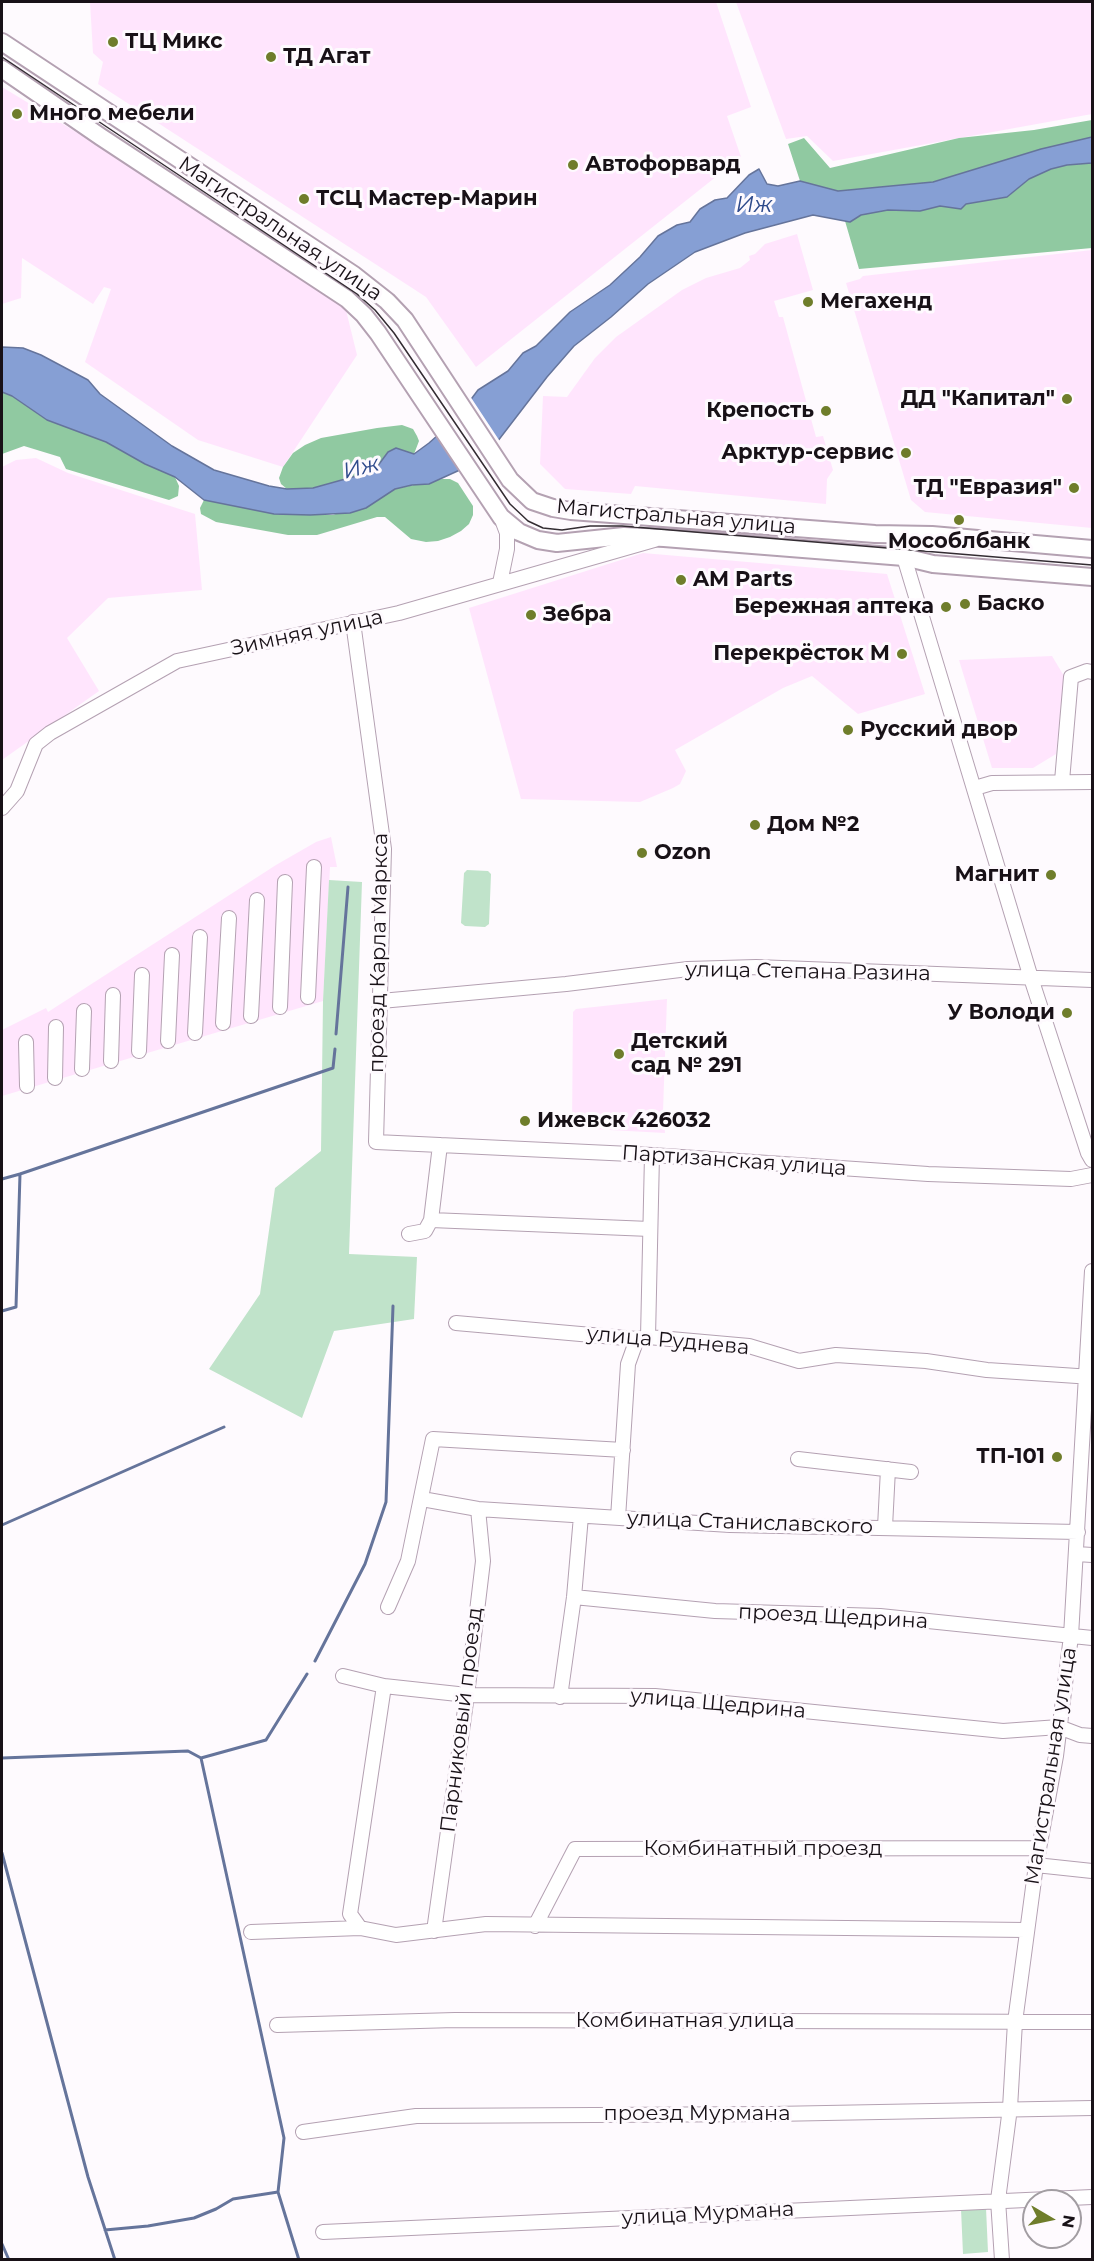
<!DOCTYPE html>
<meta charset="utf-8">
<style>
body{margin:0}
#map{position:relative;width:1094px;height:2261px;overflow:hidden;background:#fefafe;font-family:Montserrat,sans-serif}
canvas{display:block}
.frame{position:absolute;inset:0;border:3px solid #181117;pointer-events:none}
.north{position:absolute;left:1022px;top:2189px;width:60px;height:60px;box-sizing:border-box;background:#fefafe;border:2px solid #a29da2;border-radius:50%;rotate:99deg;font-size:16px;font-weight:700;line-height:24px;text-align:center;color:#181117}
.north::after{content:'';display:block;margin:auto;width:21px;height:27px;background:#6f7d2b;clip-path:polygon(50% 0,100% 100%,50% 72%,0 100%)}
</style>
<div id="map">
<canvas width="1094" height="2261"></canvas>
<div class="frame"></div>
<div class="north">N</div>
</div>
<script>
const c = document.querySelector('canvas').getContext('2d');
c.lineJoin = 'round';
function paint(path, color) {
  c.fillStyle = color;
  c.fill(path, 'evenodd');
}
function poly(rows) {
  const path = new Path2D();
  for (const r of rows) {
    path.moveTo(r[0], r[1]);
    for (let i = 2; i < r.length; i += 2) path.lineTo(r[i], r[i + 1]);
  }
  return path;
}
function stroke(path, color, width, dash) {
  c.strokeStyle = color;
  c.lineWidth = width;
  c.lineCap = dash ? 'butt' : 'round';
  c.setLineDash(dash || []);
  c.stroke(path);
}
function label(font, color, halo, rows, align = 'center') {
  c.font = font + ' Montserrat,sans-serif';
  c.lineWidth = 6;
  c.setLineDash([]);
  c.textBaseline = 'middle';
  c.strokeStyle = halo;
  c.fillStyle = color;
  for (const [text, x, y, turn = 0] of rows) {
    c.save();
    c.translate(x, y);
    c.rotate((+turn || 0) * Math.PI / 180);
    c.textAlign = isNaN(turn) ? turn : align;
    if (halo) c.strokeText(text, 0, 0);
    c.fillText(text, 0, 0);
    c.restore();
  }
}
paint(poly([
 [90,2,716,2,751,107,727,116,741,157,476,367,426,297,98,84,103,62,93,53],
 [736,2,1092,2,1092,114,833,161,807,136,786,139],
 [2,87,91,141,345,306,357,355,283,467,198,440,85,362,111,289,104,287,93,304,22,258,21,298,2,304],
 [797,234,813,290,774,301,779,317,783,317,816,437,823,436,833,470,827,479,826,504,635,486,631,494,565,489,540,464,543,396,567,397,595,358,616,337,682,290,706,278,740,268,750,260,749,256,755,254,765,244],
 [1092,250,1092,528,925,512,911,500,846,283,860,279,863,276],
 [36,458,68,473,195,514,202,590,108,598,67,638,99,691,2,760,2,467,16,460],
 [643,553,887,574,925,694,858,714,812,676,783,688,675,750,686,771,680,784,673,788,640,802,521,799,469,608],
 [1052,656,1064,676,1056,754,1033,768,992,768,959,660],
 [331,837,337,867,330,867,323,1001,2,1096,2,1030,46,1008,48,1012,276,865,316,842],
 [667,999,663,1111,665,1133,572,1128,573,1012,576,1009]
]), '#ffe5fd');
paint(poly([
 [467,870,488,871,491,874,489,924,485,927,465,926,461,923,464,873],
 [329,880,362,882,349,1254,417,1257,414,1319,334,1331,302,1418,209,1369,260,1294,275,1188,321,1151,323,1001],
 [986,2208,988,2252,963,2254,961,2209]
]), '#c0e3ca');
paint(poly([
 [1092,120,1092,137,1041,149,933,182,838,191,800,181,788,144,804,138,830,168,959,138,1034,130],
 [1092,163,1092,248,859,269,845,221,850,222,861,215,888,210,920,211,940,206,961,209,966,204,1007,197,1029,179,1051,169,1067,165],
 [2,392,12,396,47,420,106,442,145,464,175,477,179,486,178,496,169,500,66,469,60,457,24,446,2,454],
 [402,425,413,429,417,436,419,441,414,454,396,449,388,452,374,471,313,488,287,489,281,484,279,478,283,467,293,453,305,445,321,438,377,428],
 [442,479,450,479,458,483,473,506,473,515,469,524,461,531,450,537,438,541,426,542,411,539,385,517,377,517,317,535,288,535,216,522,201,514,200,508,204,500,274,514,333,515,380,498,395,489]
]), '#90c9a1');
const water = poly([
 [1092,137,1092,163,1067,165,1051,169,1029,179,1007,197,966,204,961,209,940,206,920,211,888,210,861,215,850,222,813,215,745,233,695,252,648,284,611,317,574,346,547,377,484,459,429,484,412,485,395,489,366,508,350,513,310,515,274,514,204,500,175,477,145,464,106,442,47,420,12,396,2,392,2,347,23,348,41,355,88,380,100,394,172,446,214,470,269,486,287,489,313,488,374,471,388,452,396,448,414,454,429,443,457,418,478,390,508,371,523,353,536,346,570,312,610,285,640,257,658,236,677,225,690,222,700,209,715,200,727,198,749,175,759,169,767,184,778,186,800,181,838,191,933,182,1041,149,1092,137]
]);
paint(water, '#869fd4');
stroke(water, '#65749b', 1.5);
paint(poly([
 [470,396,501,443,486,462,463,472,436,433,454,415]
]), '#fefafe');
stroke(poly([
 [336,1034,348,887],
 [2,1179,20,1174],
 [2,1311,16,1307,20,1174,333,1068,335,1049],
 [2,1525,224,1427],
 [315,1661,365,1564,386,1502,393,1306],
 [2,1758,188,1751,201,1758,266,1740,307,1674],
 [201,1758,284,2138,278,2192,299,2260],
 [2,1853,88,2177,115,2260],
 [105,2230,148,2226,194,2218,216,2209,233,2199,278,2192],
 [2,2244,9,2260]
]), '#65749b', 3);
const minor = poly([
 [904,557,1031,978,1088,1153,1092,1160],
 [500,583,507,549,507,533,501,517],
 [353,622,384,849,376,1142,652,1155,928,1174,1071,1179,1092,1175],
 [1062,781,1071,677,1087,671,1092,672],
 [975,788,992,783,1092,782],
 [2,808,17,791,36,744,50,733,177,661,399,613,654,540],
 [308,997,314,867],
 [381,1001,566,984,688,969,756,967,1092,980],
 [280,1007,285,882],
 [251,1016,257,900],
 [223,1023,229,918],
 [195,1033,200,937],
 [168,1041,172,955],
 [26,1042,27,1086],
 [139,1051,142,975],
 [111,1061,113,995],
 [82,1069,84,1011],
 [55,1078,56,1027],
 [431,1220,650,1229],
 [409,1234,425,1231,431,1220,440,1145],
 [456,1323,637,1339,648,1337,749,1346,799,1361,836,1355,926,1361,987,1370,1092,1377],
 [648,1337,652,1155],
 [798,1459,911,1472],
 [422,1499,478,1509,730,1525,1078,1532],
 [618,1518,628,1364,637,1339],
 [885,1527,888,1469],
 [1077,1554,1092,1555],
 [574,1597,715,1611,880,1616,1092,1638],
 [388,1607,408,1561,433,1439,623,1450],
 [343,1676,384,1686,467,1695,655,1696,1003,1731,1059,1727,1080,1735,1092,1736],
 [560,1697,574,1597,581,1516],
 [1036,1865,1092,1871],
 [535,1926,575,1849,1038,1848],
 [360,1928,350,1914,384,1686],
 [434,1931,467,1695,483,1561,478,1509],
 [251,1932,360,1928,396,1935,486,1924,1026,1930],
 [277,2025,455,2020,1092,2022],
 [303,2132,416,2116,773,2114,1092,2108],
 [323,2232,1092,2197],
 [1002,2260,998,2200,1010,2108,1015,2022,1036,1865,1056,1756,1071,1636,1092,1271]
]);
const major = poly([
 [2,42,354,275,387,301,405,320,510,480,532,501,553,508,571,511,875,534,932,535,1092,549],
 [2,69,101,137,347,299,364,315,378,333,501,517,519,532,538,540,557,543,624,536,664,538,904,557,933,564,1092,577]
]);
stroke(minor, '#b4a1b2', 16);
stroke(major, '#b4a1b2', 20);
stroke(minor, '#fff', 14);
stroke(major, '#fff', 16);
stroke(poly([
 [2,57,357,294,375,310,394,333,510,504,528,521,543,528,562,530,590,526,622,526,1092,565]
]), '#332c32', 1.5);
for (const [x, y, r, color] of [
 [113,42,6,"#6f7d2b"],
 [271,57,6,"#6f7d2b"],
 [17,114,6,"#6f7d2b"],
 [573,165,6,"#6f7d2b"],
 [304,199,6,"#6f7d2b"],
 [808,302,6,"#6f7d2b"],
 [1067,399,6,"#6f7d2b"],
 [826,411,6,"#6f7d2b"],
 [906,453,6,"#6f7d2b"],
 [1074,488,6,"#6f7d2b"],
 [959,520,6,"#6f7d2b"],
 [681,580,6,"#6f7d2b"],
 [965,604,6,"#6f7d2b"],
 [946,607,6,"#6f7d2b"],
 [531,615,6,"#6f7d2b"],
 [902,654,6,"#6f7d2b"],
 [848,730,6,"#6f7d2b"],
 [755,825,6,"#6f7d2b"],
 [642,853,6,"#6f7d2b"],
 [1051,875,6,"#6f7d2b"],
 [1067,1013,6,"#6f7d2b"],
 [619,1054,6,"#6f7d2b"],
 [525,1121,6,"#6f7d2b"],
 [1057,1457,6,"#6f7d2b"]
]) {
  const dot = new Path2D();
  dot.arc(x, y, r, 0, 2 * Math.PI);
  c.fillStyle = color;
  c.fill(dot);
  stroke(dot, '#fefafe', 2);
}
label('bold 21px', '#181117', '#fefafe', [
 ["ТЦ Микс",125,42],
 ["ТД Агат",283,57],
 ["Много мебели",29,114],
 ["Автофорвард",585,165],
 ["ТСЦ Мастер-Марин",316,199],
 ["Мегахенд",820,302],
 ["ДД \"Капитал\"",1055,399,"right"],
 ["Крепость",814,411,"right"],
 ["Арктур-сервис",894,453,"right"],
 ["ТД \"Евразия\"",1062,488,"right"],
 ["Мособлбанк",959,542,"center"],
 ["AM Parts",693,580],
 ["Баско",977,604],
 ["Бережная аптека",934,607,"right"],
 ["Зебра",543,615],
 ["Перекрёсток М",890,654,"right"],
 ["Русский двор",860,730],
 ["Дом №2",767,825],
 ["Ozon",654,853],
 ["Магнит",1039,875,"right"],
 ["У Володи",1055,1013,"right"],
 ["Детский",631,1042],
 ["сад № 291",631,1066],
 ["Ижевск 426032",537,1121],
 ["ТП-101",1045,1457,"right"]
], 'left');
label('21px', '#181117', '#fefafe', [
 ["Магистральная улица",280,229,34],
 ["Магистральная улица",676,517,5],
 ["Зимняя улица",307,633,-12],
 ["проезд Карла Маркса",379,953,-89],
 ["улица Степана Разина",808,972,1],
 ["Партизанская улица",734,1161,4],
 ["улица Руднева",668,1341,5],
 ["улица Станиславского",750,1523,2],
 ["проезд Щедрина",833,1617,3],
 ["улица Щедрина",718,1704,5],
 ["Парниковый проезд",462,1720,-83],
 ["Магистральная улица",1051,1766,-81],
 ["Комбинатный проезд",763,1849],
 ["Комбинатная улица",685,2021],
 ["проезд Мурмана",697,2114],
 ["улица Мурмана",708,2214,-3]
]);
label('italic 22px', '#2f4b8c', '#fefafe', [
 ["Иж",754,206],
 ["Иж",361,468,-14]
]);
</script>
